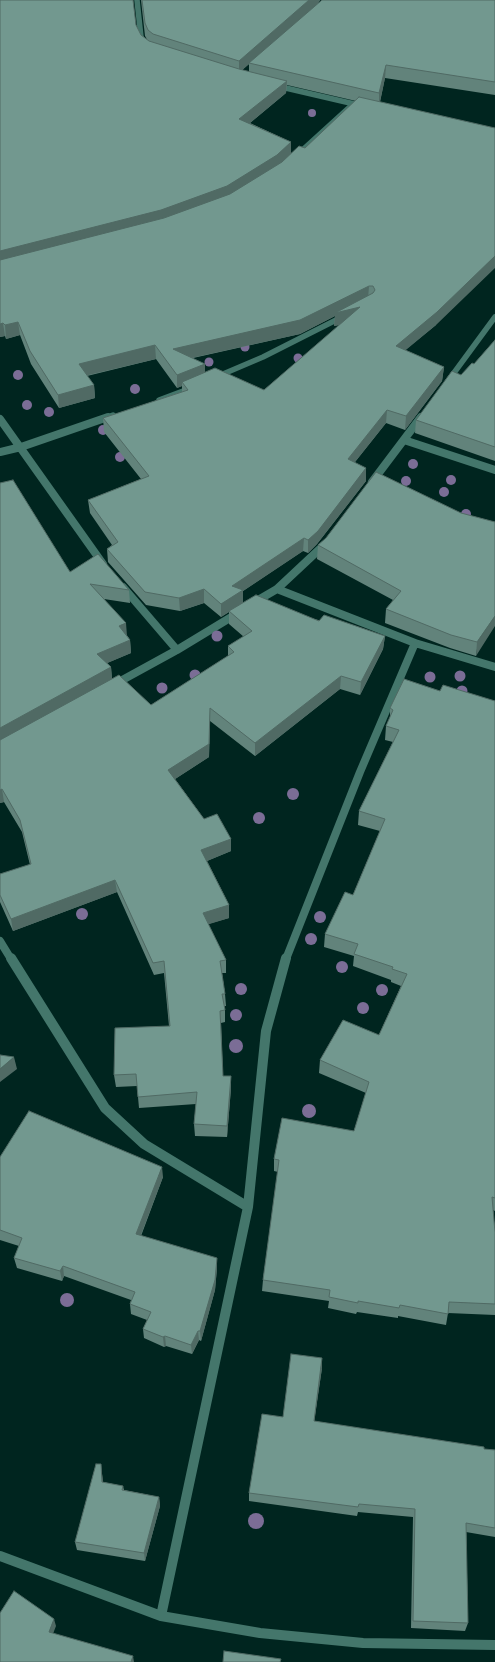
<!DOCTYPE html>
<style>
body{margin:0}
canvas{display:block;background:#00251f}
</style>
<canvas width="495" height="1662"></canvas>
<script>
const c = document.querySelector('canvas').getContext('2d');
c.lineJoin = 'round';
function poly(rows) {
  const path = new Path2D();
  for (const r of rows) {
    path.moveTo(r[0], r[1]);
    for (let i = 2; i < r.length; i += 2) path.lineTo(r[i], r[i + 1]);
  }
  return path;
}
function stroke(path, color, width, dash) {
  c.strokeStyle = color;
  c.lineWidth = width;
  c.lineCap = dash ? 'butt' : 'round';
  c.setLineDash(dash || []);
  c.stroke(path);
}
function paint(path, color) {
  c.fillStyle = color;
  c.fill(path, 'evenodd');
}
stroke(poly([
 [137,0,141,37,145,44],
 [277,86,363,106],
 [297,155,353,104],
 [216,377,263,357,344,316],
 [448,381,495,317],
 [159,400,191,388],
 [105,418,113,415],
 [421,418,422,416]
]), '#44766b', 5.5);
stroke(poly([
 [0,419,103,564],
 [404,440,495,470],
 [0,452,21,447,108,417],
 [372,482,421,417],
 [123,587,177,650],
 [277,589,415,643,495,667],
 [253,603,277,589,324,545],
 [115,684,177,650,238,613],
 [0,941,11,959],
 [286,959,360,772,415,643]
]), '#44766b', 8);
stroke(poly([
 [11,958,105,1108,144,1144,248,1207],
 [0,1556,161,1616,260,1633,363,1643,495,1645],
 [161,1616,248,1207,266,1031,286,958]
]), '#44766b', 10);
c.fillStyle = '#7b6d96';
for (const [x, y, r] of [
 [312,113,4],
 [245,347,4.5],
 [298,358,4.5],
 [209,362,4.5],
 [18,375,5],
 [135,389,5],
 [27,405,5],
 [49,412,5],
 [103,430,5],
 [120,457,5],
 [413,464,5],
 [451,480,5],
 [406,481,5],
 [444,492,5],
 [466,514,5],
 [217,636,5.5],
 [195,675,5.5],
 [460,676,5.5],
 [430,677,5.5],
 [162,688,5.5],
 [462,691,5.5],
 [293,794,6],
 [259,818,6],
 [82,914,6],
 [320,917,6],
 [311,939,6],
 [342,967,6],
 [241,989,6],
 [382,990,6],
 [363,1008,6],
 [236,1015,6],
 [236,1046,7],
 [309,1111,7],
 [67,1300,7],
 [256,1521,8]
]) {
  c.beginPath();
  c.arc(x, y, r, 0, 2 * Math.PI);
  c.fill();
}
paint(poly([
 [0,0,136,25,141,35,147,39,145,36,141,0,320,0,318,3,495,0,495,95,385,78,380,102,436,325,405,350,444,367,442,381,405,430,386,423,355,462,366,481,317,544,308,553,303,551,243,591,243,602,385,636,383,649,360,695,340,689,255,756,210,721,209,757,175,779,204,819,231,839,231,851,207,861,229,905,229,918,208,924,226,960,226,973,222,973,225,994,226,1006,224,1006,225,1010,225,1022,221,1023,223,1076,231,1076,231,1088,227,1137,195,1136,194,1124,196,1104,139,1108,137,1086,116,1087,114,1075,169,1026,164,973,154,975,117,892,13,931,0,902,0,874,30,865,22,832,4,802,0,803,0,483,70,572,129,590,130,603,104,599,130,640,131,653,107,663,111,667,112,679,151,705,228,656,228,646,244,637,229,624,229,612,221,617,204,603,180,611,146,605,108,562,107,549,112,545,90,513,88,500,141,479,104,432,103,418,182,392,182,386,177,388,156,359,87,376,94,385,95,398,59,408,31,364,20,335,6,339,5,336,0,337],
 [249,64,249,72,242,70],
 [287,85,356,101,305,148,291,153,291,142,250,123,286,93],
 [335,316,334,326,340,325,264,390,205,373,193,358,300,334],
 [495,340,495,461,415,433,416,420,461,375,474,364],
 [461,513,495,522,476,656,450,648,385,623,386,609,393,600,317,559,318,545],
 [440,691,495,701,495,1211,493,1210,495,1232,495,1315,448,1313,446,1325,398,1316,398,1318,357,1312,356,1314,328,1308,329,1301,262,1291,263,1280,278,1172,274,1171,274,1159,354,1131,366,1093,319,1073,320,1060,379,1035,401,986,391,982,391,980,353,966,354,956,324,947,325,934,353,895,380,831,358,825,359,811,393,742,385,740,386,726,390,718,390,708],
 [0,1157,163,1177,141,1236,217,1268,215,1290,201,1341,199,1340,192,1354,166,1346,164,1347,144,1338,143,1329,147,1320,131,1314,130,1304,131,1300,64,1276,62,1281,17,1268,14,1258,19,1246,0,1240],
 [322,1368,314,1421,484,1449,495,1450,495,1537,466,1532,468,1623,465,1631,411,1628,413,1517,358,1512,357,1516,249,1501,249,1493,283,1417],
 [102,1474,103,1482,123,1486,124,1490,159,1497,160,1506,145,1561,77,1550,75,1542]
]), '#62837b');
paint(poly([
 [309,0,320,0,317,5,249,63,249,64,239,73,239,61],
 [386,65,385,78,379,106,379,93],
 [287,81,286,93,239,132,239,119],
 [291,142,291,155,276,168,227,199,162,223,0,265,0,251],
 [495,256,495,268,436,325,395,359,396,346],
 [369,286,368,299,360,307,359,320,334,326,335,316,300,334,173,362,173,349],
 [18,322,20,335,6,339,5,325],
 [3,323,5,336,0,337,0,324],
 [155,345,156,359,80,377,79,364],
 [205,364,205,377,182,382,182,386,177,388,177,375],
 [444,367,442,381,405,430,406,416],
 [94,385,95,398,59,408,58,395],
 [387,410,386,423,347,472,348,459],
 [366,468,366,481,317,544,308,553,308,540],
 [304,538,303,551,243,591,243,603,221,617,221,604,232,586],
 [204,589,204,603,180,611,179,598],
 [495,616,495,626,476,656,477,642],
 [126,623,127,636,120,639,119,626],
 [385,636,383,649,360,695,361,682],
 [130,640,131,653,98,667,97,654],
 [111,667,112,680,0,742,0,728],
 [341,676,340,689,255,756,255,743],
 [210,708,209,757,169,783,168,770],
 [2,789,4,802,0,803,0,790],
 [231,839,231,851,202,863,201,850],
 [115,880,117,892,13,931,11,919],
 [229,905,229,918,203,926,203,913],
 [14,1057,17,1069,0,1082,0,1069],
 [231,1076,231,1088,227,1137,227,1126],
 [162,1167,163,1177,137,1245,136,1234],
 [217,1258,217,1268,215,1290,201,1341,200,1331],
 [63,1266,64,1276,62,1281,60,1271],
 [198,1331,199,1340,192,1354,191,1345],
 [165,1336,166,1346,164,1347,163,1337],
 [322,1358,322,1368,313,1430,314,1421],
 [101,1464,102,1474,104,1491,102,1482],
 [159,1497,160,1506,145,1561,144,1553],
 [54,1619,56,1626,51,1639,49,1632],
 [133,1656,134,1662,131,1662]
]), '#506a64');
const building = poly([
 [0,0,133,0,136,25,141,35,149,41,239,69,287,81,239,119,291,142,277,155,227,186,161,210,0,251,0,0],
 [142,0,309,0,239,61,153,34,148,30,145,23,142,0],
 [322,0,495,0,495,82,386,65,379,93,249,63,322,0],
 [359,97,495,128,495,256,437,312,396,346,444,367,406,416,387,410,348,459,366,468,318,531,308,540,304,538,232,586,243,590,221,604,204,589,179,598,145,592,107,549,118,542,88,500,149,476,103,418,188,390,182,382,215,368,264,390,360,307,335,313,373,293,375,290,373,286,369,286,300,320,173,349,205,364,177,375,155,345,79,364,94,385,58,395,30,351,18,322,5,325,3,323,0,324,0,260,164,218,230,194,282,162,299,146,305,148,359,97],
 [495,340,495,447,416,420,452,371,461,375,472,363,474,364,495,340],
 [376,472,461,513,495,522,495,616,477,642,451,635,386,609,401,591,318,545,326,538,376,472],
 [13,480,70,572,98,554,129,590,90,584,126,623,119,626,130,640,97,654,111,667,0,728,0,483,13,480],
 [256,595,319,621,324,615,385,636,361,682,341,676,255,743,210,708,209,744,168,770,204,819,217,814,231,839,201,850,229,905,203,913,226,960,220,961,225,994,222,994,225,1010,220,1011,223,1076,231,1076,227,1126,194,1124,197,1092,138,1097,136,1074,114,1075,115,1028,170,1026,164,961,153,963,115,880,11,919,0,895,0,874,31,864,20,820,2,789,0,790,0,740,119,675,151,705,234,652,228,646,252,631,229,611,256,595],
 [404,679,440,691,443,685,495,701,495,1198,492,1197,495,1232,495,1304,449,1302,448,1314,400,1305,399,1308,358,1301,358,1303,329,1297,330,1290,263,1280,279,1160,274,1159,282,1118,354,1131,369,1082,320,1060,343,1020,379,1035,407,974,392,969,393,967,354,954,358,944,325,934,345,892,353,895,385,819,359,811,399,730,386,726,393,710,390,708,404,679],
 [0,1055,14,1057,0,1069,0,1055],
 [29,1111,162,1167,136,1234,217,1258,215,1280,200,1331,198,1331,191,1345,165,1336,163,1337,143,1329,151,1312,130,1304,135,1292,63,1266,60,1271,14,1258,22,1238,0,1230,0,1157,29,1111],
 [291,1354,322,1358,314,1421,484,1447,484,1449,495,1450,495,1528,466,1523,468,1623,413,1621,415,1509,359,1504,358,1507,249,1493,262,1414,283,1417,291,1354],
 [96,1464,101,1464,102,1482,123,1486,122,1490,159,1497,144,1553,75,1542,96,1464],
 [14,1591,54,1619,49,1632,133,1656,131,1662,0,1662,0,1613,14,1591],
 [224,1651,281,1659,280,1662,223,1662,224,1651]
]);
paint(building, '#72988f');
stroke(building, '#506a64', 1);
</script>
